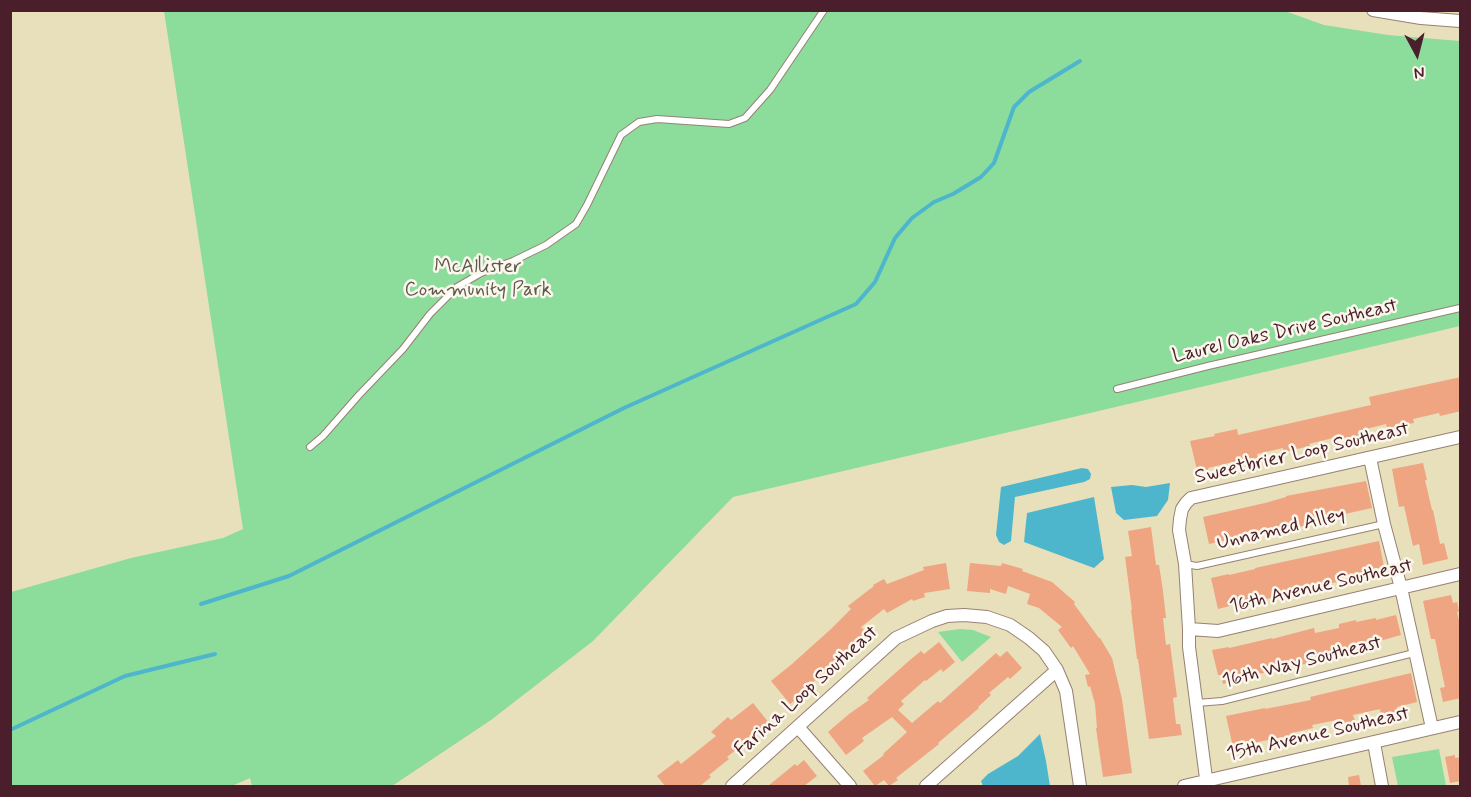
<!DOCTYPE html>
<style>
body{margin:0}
#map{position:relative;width:1471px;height:797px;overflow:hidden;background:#e7e0bb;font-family:Mynerve,sans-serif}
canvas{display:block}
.frame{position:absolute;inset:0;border:12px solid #4a1f2b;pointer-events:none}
.north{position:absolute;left:1387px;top:24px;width:60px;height:60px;-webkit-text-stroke:4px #fbf7ec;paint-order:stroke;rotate:173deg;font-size:16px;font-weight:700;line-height:24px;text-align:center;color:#4a1f2b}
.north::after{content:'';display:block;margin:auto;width:21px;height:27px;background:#4a1f2b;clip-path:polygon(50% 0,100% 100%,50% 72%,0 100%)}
</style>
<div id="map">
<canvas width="1471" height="797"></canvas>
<div class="frame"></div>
<div class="north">N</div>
</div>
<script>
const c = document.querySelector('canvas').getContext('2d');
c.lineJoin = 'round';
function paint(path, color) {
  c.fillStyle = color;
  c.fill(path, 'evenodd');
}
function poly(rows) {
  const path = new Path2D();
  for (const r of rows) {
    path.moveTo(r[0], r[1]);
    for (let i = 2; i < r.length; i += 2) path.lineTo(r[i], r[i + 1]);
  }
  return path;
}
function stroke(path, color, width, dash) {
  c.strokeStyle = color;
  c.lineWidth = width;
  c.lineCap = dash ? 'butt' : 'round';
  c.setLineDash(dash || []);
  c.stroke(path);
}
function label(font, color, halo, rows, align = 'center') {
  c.font = font + ' Mynerve,sans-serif';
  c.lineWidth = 5;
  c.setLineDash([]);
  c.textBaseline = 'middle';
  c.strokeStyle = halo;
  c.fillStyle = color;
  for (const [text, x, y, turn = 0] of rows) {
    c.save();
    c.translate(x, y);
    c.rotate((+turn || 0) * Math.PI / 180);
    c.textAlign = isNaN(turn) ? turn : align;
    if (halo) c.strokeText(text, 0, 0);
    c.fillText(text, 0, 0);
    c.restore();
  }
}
paint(poly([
 [1282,10,1324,25,1388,35,1460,41,1460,326,733,497,593,641,491,720,392,786,252,786,250,778,232,786,11,786,11,592,131,558,223,538,243,529,164,11],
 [960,629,973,630,991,637,962,662,938,632],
 [1439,749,1446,786,1398,786,1392,757]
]), '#8cdc9c');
paint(poly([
 [1082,468,1088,469,1091,474,1090,479,1084,482,1015,497,1011,541,1004,545,999,542,996,535,1001,487],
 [1170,483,1168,500,1157,516,1124,520,1116,513,1111,487,1132,485,1146,487],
 [1094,497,1104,559,1094,568,1024,542,1027,513],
 [1040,734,1046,761,1050,786,983,786,981,781,988,774,1018,756]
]), '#4eb6cc');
stroke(poly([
 [201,604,289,576,624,408,856,304,875,282,895,238,912,218,934,202,953,194,981,177,994,163,1014,107,1029,92,1080,61],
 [10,730,125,676,215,654]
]), '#4eb6cc', 4);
paint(poly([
 [1461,377,1461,411,1440,416,1439,413,1413,419,1414,423,1387,428,1386,424,1362,430,1363,435,1337,440,1337,437,1309,444,1310,446,1284,452,1283,448,1257,454,1258,459,1233,463,1233,462,1208,468,1209,471,1198,474,1190,441,1215,436,1214,434,1237,429,1238,435,1371,405,1369,397],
 [1423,463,1427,480,1425,480,1432,510,1433,510,1440,544,1444,543,1448,559,1423,565,1419,544,1413,546,1404,506,1399,507,1392,469],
 [1366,481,1372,508,1331,517,1331,520,1289,529,1272,533,1271,530,1247,535,1248,539,1231,542,1231,539,1209,544,1203,517,1265,503,1286,497,1286,496],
 [1151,527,1156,565,1159,565,1163,591,1166,618,1163,618,1166,645,1170,644,1177,697,1173,698,1176,724,1180,724,1182,735,1149,739,1138,659,1137,659,1131,610,1132,610,1125,557,1132,556,1128,531],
 [1379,541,1384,567,1365,571,1367,577,1355,580,1354,578,1323,585,1323,586,1262,600,1262,598,1218,609,1211,578,1229,574,1229,575,1255,569,1255,568],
 [946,563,950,589,924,593,925,597,913,601,912,599,887,613,884,609,861,627,867,633,846,652,847,654,806,688,808,690,790,704,771,681,792,664,831,629,851,609,848,606,874,586,873,585,884,579,887,584,924,570,923,567],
 [970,563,1001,566,1002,563,1023,569,1022,571,1052,582,1075,602,1074,604,1099,638,1100,638,1112,658,1122,699,1132,773,1103,777,1096,728,1097,728,1095,704,1090,686,1088,687,1085,675,1090,674,1073,646,1071,648,1058,630,1062,627,1039,608,1027,604,1030,594,1008,586,1006,594,990,589,990,593,967,591],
 [1451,595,1453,603,1457,602,1459,611,1457,612,1461,628,1461,698,1443,702,1440,688,1445,687,1440,664,1435,639,1431,639,1423,601],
 [1396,615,1401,635,1362,646,1362,650,1300,665,1300,666,1258,674,1258,675,1223,684,1221,675,1218,675,1212,650,1229,647,1229,648,1272,638,1272,639,1314,628,1315,633,1339,628,1339,624,1356,620,1356,622,1376,618,1376,620],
 [939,642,955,662,943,672,941,669,926,681,925,680,901,701,904,704,898,710,912,723,938,701,940,703,996,653,1000,657,1007,651,1022,668,1010,679,1008,677,989,693,991,695,978,707,979,708,938,743,939,744,896,778,898,780,889,786,884,780,875,786,863,771,884,755,883,754,907,732,892,717,862,738,864,741,846,755,828,732,849,714,869,700,867,698,910,660,921,651,924,654],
 [1411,673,1417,702,1397,707,1398,712,1381,716,1380,709,1353,715,1355,721,1338,724,1337,720,1312,725,1313,728,1292,733,1293,735,1233,747,1226,716,1265,708,1265,709,1311,700,1310,697],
 [753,703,769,723,727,757,729,759,709,775,711,777,700,786,665,786,657,776,678,760,681,764,716,736,711,732,728,717,731,720],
 [1455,755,1455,758,1461,757,1461,781,1450,783,1445,757],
 [804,760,817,776,804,786,768,786,795,764,797,766],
 [1359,775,1361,786,1349,786,1348,777]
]), '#efa482');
const service = poly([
 [1117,389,1208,366,1460,308],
 [310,447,323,436,359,395,403,349,430,314,457,287,481,273,513,261,546,245,576,224,587,205,621,135,639,122,657,119,729,124,745,118,770,90,824,10],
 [1185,564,1197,566,1384,524],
 [1197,703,1222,701,1414,653]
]);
const minor = poly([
 [1373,10,1421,18,1460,21],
 [1370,458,1384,524,1401,588,1432,728],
 [1189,629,1218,631,1460,574],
 [798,727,850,786],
 [1374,743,1382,786],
 [732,786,896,638,932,621,947,616,964,615,987,617,1010,625,1029,638,1044,651,1057,670,1066,691,1080,786],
 [926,786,1057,670],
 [1184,786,1460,722],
 [1207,786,1189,647,1189,629,1185,564,1179,530,1180,519,1182,509,1186,503,1191,498,1460,437]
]);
stroke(service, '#988073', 8);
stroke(minor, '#988073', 14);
stroke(service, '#fff', 6);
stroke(minor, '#fff', 12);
label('20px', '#5e584d', '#fbf7ec', [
 ["McAllister",478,268],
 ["Community Park",478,291]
]);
label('20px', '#4a1f2b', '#fbf7ec', [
 ["Laurel Oaks Drive Southeast",1285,332,-13],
 ["Sweetbrier Loop Southeast",1302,454,-13],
 ["Unnamed Alley",1281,530,-13],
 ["16th Avenue Southeast",1321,587,-13],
 ["16th Way Southeast",1302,663,-14],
 ["Farina Loop Southeast",807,692,-42],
 ["15th Avenue Southeast",1318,735,-13]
]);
</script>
